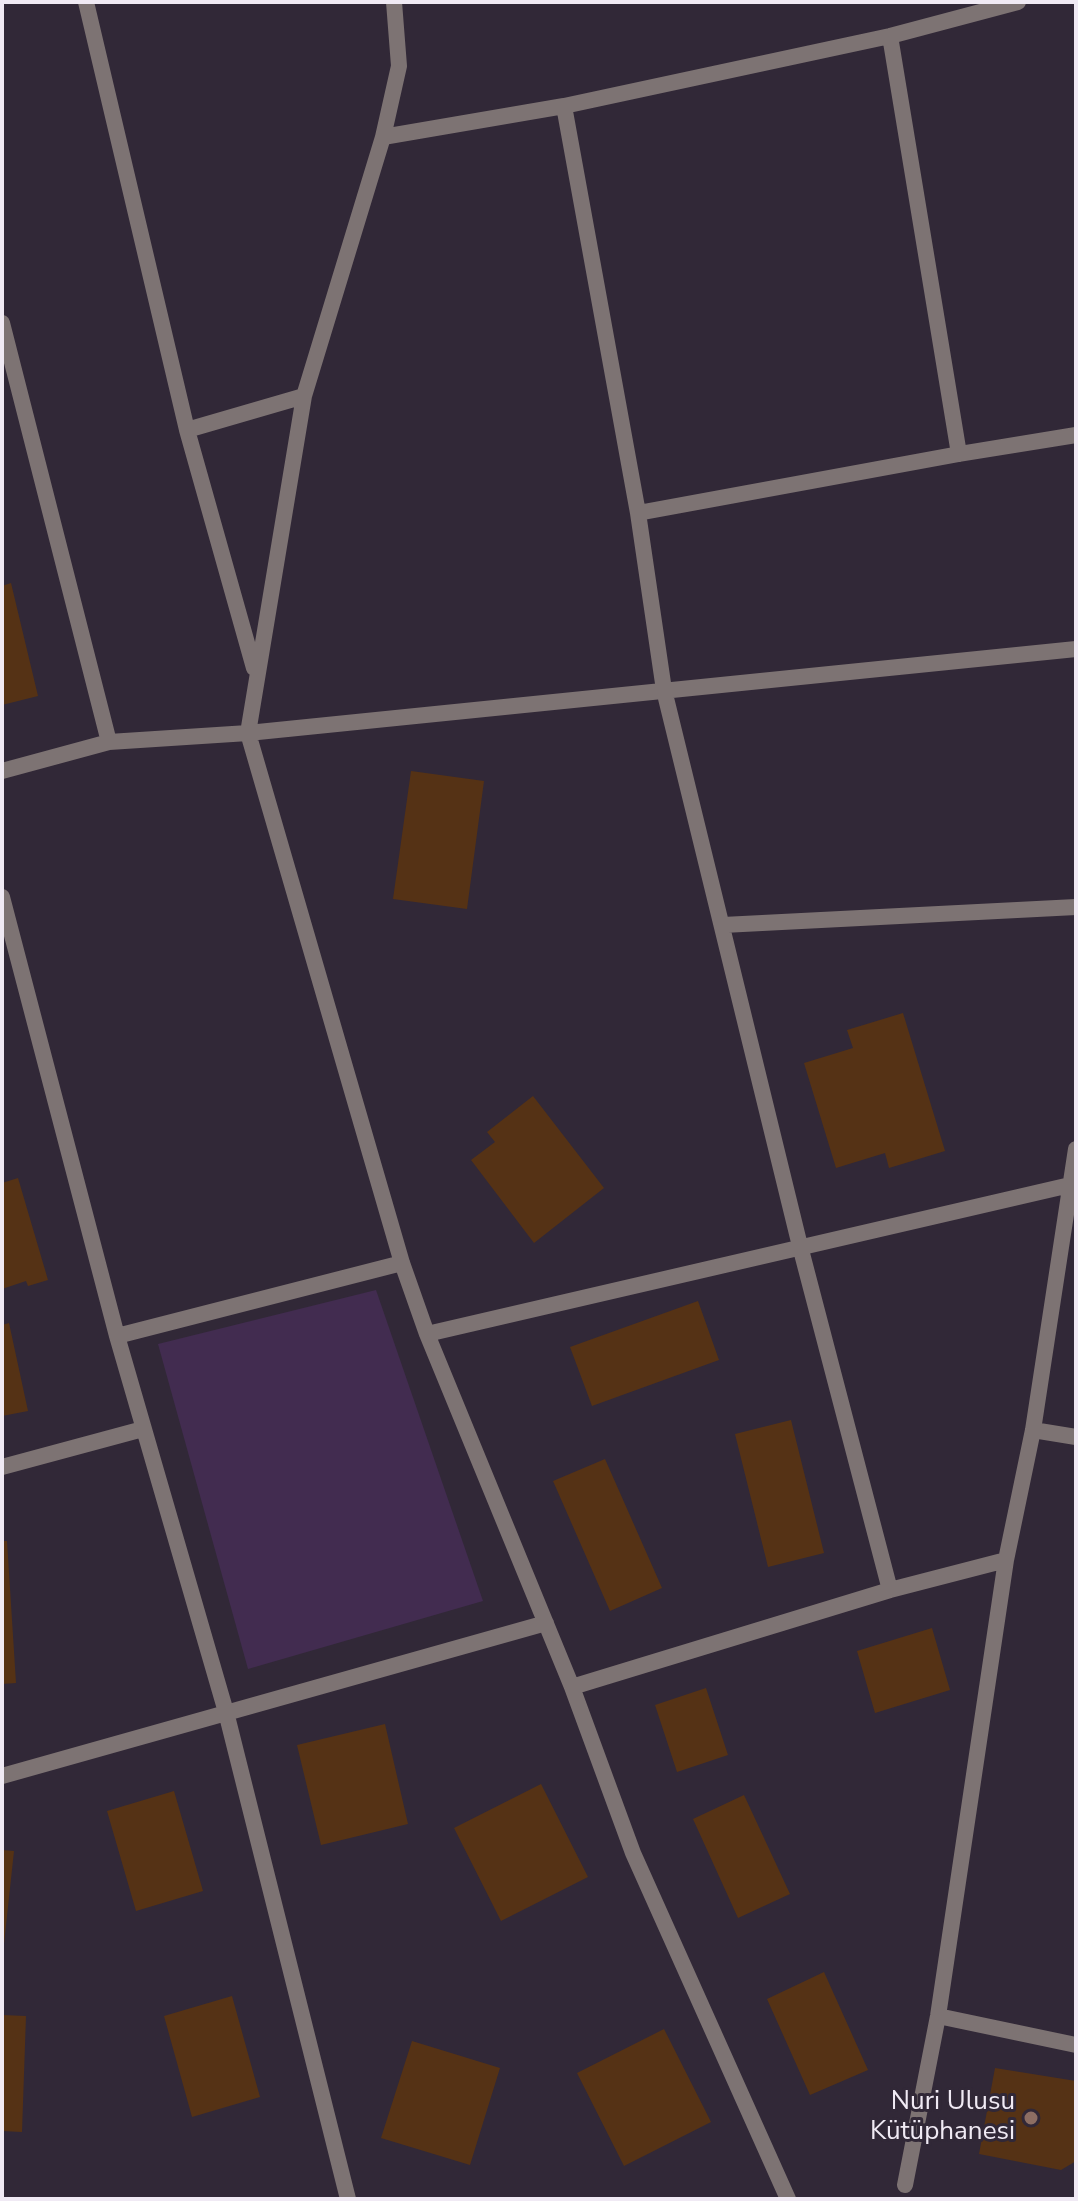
<!DOCTYPE html>
<meta charset="utf-8">
<style>
body{margin:0}
#map{position:relative;width:1078px;height:2201px;overflow:hidden;background:#312837;font-family:"Nunito Sans",sans-serif}
canvas{display:block}
.frame{position:absolute;inset:0;border:4px solid #f0eaf4;pointer-events:none}
</style>
<div id="map">
<canvas width="1078" height="2201"></canvas>
<div class="frame"></div>
</div>
<script>
const c = document.querySelector('canvas').getContext('2d');
c.lineJoin = 'round';
function paint(path, color) {
  c.fillStyle = color;
  c.fill(path, 'evenodd');
}
function poly(rows) {
  const path = new Path2D();
  for (const r of rows) {
    path.moveTo(r[0], r[1]);
    for (let i = 2; i < r.length; i += 2) path.lineTo(r[i], r[i + 1]);
  }
  return path;
}
function stroke(path, color, width, dash) {
  c.strokeStyle = color;
  c.lineWidth = width;
  c.lineCap = dash ? 'butt' : 'round';
  c.setLineDash(dash || []);
  c.stroke(path);
}
function label(font, color, halo, rows, align = 'center') {
  c.font = font + ' "Nunito Sans",sans-serif';
  c.lineWidth = 6;
  c.setLineDash([]);
  c.textBaseline = 'middle';
  c.strokeStyle = halo;
  c.fillStyle = color;
  for (const [text, x, y, turn = 0] of rows) {
    c.save();
    c.translate(x, y);
    c.rotate((+turn || 0) * Math.PI / 180);
    c.textAlign = isNaN(turn) ? turn : align;
    if (halo) c.strokeText(text, 0, 0);
    c.fillText(text, 0, 0);
    c.restore();
  }
}
paint(poly([
 [376,1290,483,1601,248,1669,158,1344]
]), '#422c50');
paint(poly([
 [11,583,38,696,2,705,2,586],
 [411,771,484,781,467,909,393,899],
 [903,1013,945,1151,889,1168,885,1153,836,1168,804,1063,853,1048,847,1030],
 [533,1096,604,1188,534,1243,471,1160,495,1142,487,1132],
 [18,1178,48,1280,28,1286,26,1281,2,1289,2,1183],
 [698,1301,719,1360,592,1406,570,1347],
 [9,1323,28,1411,2,1416,2,1325],
 [791,1420,824,1553,768,1567,735,1434],
 [605,1459,662,1588,610,1611,553,1481],
 [2,1541,7,1541,16,1683,2,1684],
 [932,1628,950,1690,875,1713,857,1651],
 [706,1688,728,1755,677,1772,655,1705],
 [385,1724,408,1824,321,1845,297,1745],
 [541,1784,588,1877,501,1921,454,1828],
 [174,1791,203,1891,136,1911,107,1811],
 [744,1795,790,1894,738,1918,693,1819],
 [2,1850,14,1851,4,1944,2,1944],
 [824,1972,868,2070,810,2095,767,1999],
 [232,1996,260,2097,192,2117,164,2016],
 [2,2015,26,2016,22,2132,2,2131],
 [664,2029,711,2122,624,2166,577,2073],
 [412,2041,500,2068,470,2165,381,2138],
 [995,2068,1076,2081,1076,2161,1061,2170,979,2154]
]), '#553215');
stroke(poly([
 [86,2,187,430,254,668],
 [890,36,959,454],
 [564,106,638,513,664,690,800,1246,890,1590],
 [383,137,564,106,890,36,1018,2],
 [2,323,109,742],
 [187,430,304,396],
 [638,513,959,454,1076,435],
 [2,771,109,742,248,733,304,396,383,137,399,66,394,2],
 [2,897,117,1336,226,1712,348,2199],
 [723,925,1076,907],
 [427,1334,1070,1185],
 [117,1336,402,1263],
 [1033,1430,1076,1437],
 [2,1467,143,1429],
 [572,1687,890,1590,1006,1560],
 [2,1776,546,1623],
 [938,2016,1076,2045],
 [905,2185,938,2016,1006,1560,1033,1430,1076,1149],
 [788,2199,633,1853,572,1687,427,1334,402,1263,248,733,1076,649]
]), '#7d7373', 16);
for (const [x, y, r, color] of [
 [1031,2118,8,"#8d6e63"]
]) {
  const dot = new Path2D();
  dot.arc(x, y, r, 0, 2 * Math.PI);
  c.fillStyle = color;
  c.fill(dot);
  stroke(dot, '#312837', 3);
}
label('26px', '#f0eaf4', '#312837', [
 ["Nuri Ulusu",1015,2103],
 ["Kütüphanesi",1015,2133]
], 'right');
</script>
